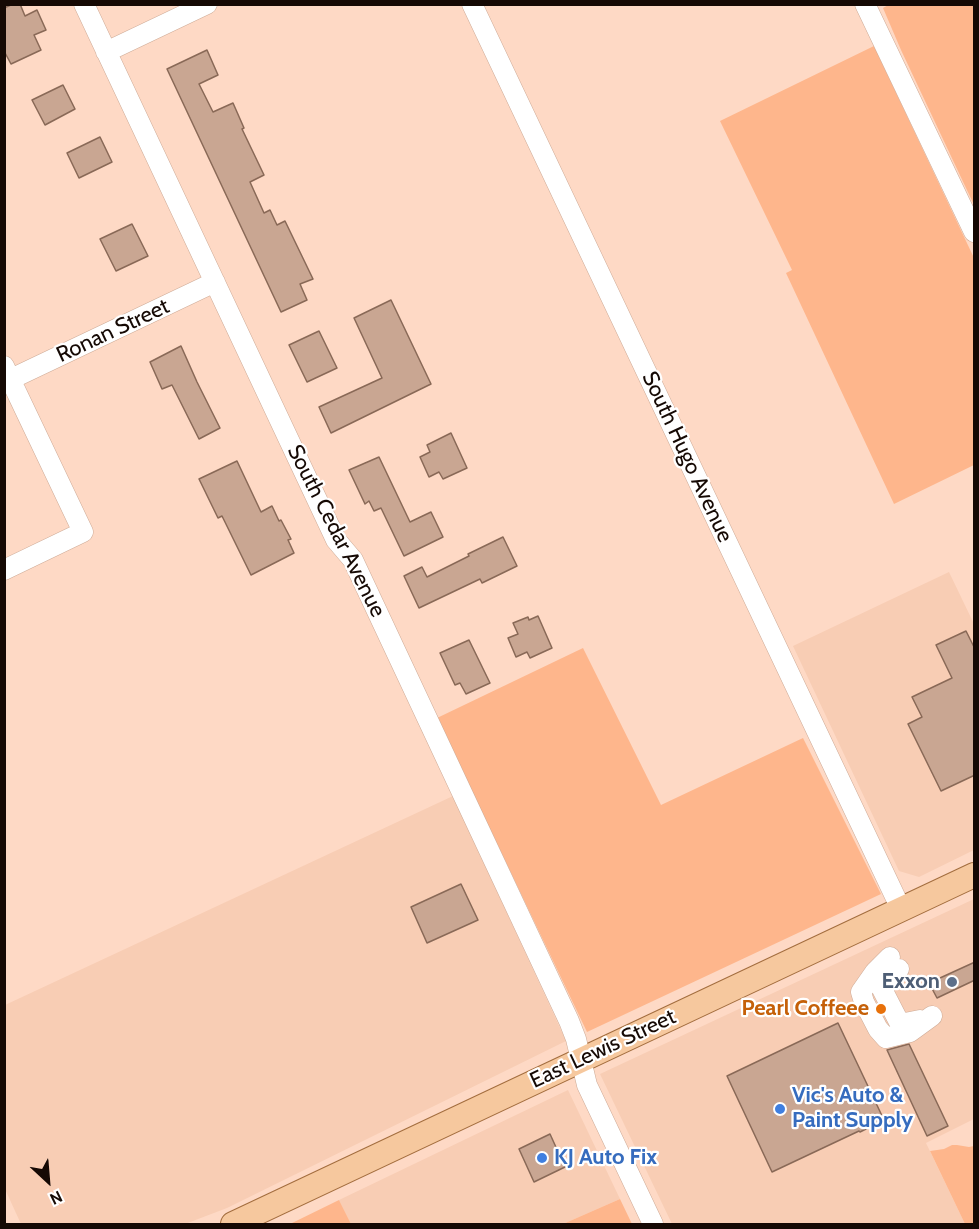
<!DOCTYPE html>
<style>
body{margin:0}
#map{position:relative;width:979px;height:1229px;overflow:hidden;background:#fed9c5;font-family:Cabin,sans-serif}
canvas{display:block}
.frame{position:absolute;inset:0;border:6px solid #150904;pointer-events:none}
.north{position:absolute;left:18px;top:1151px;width:60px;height:60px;-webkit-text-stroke:4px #fff;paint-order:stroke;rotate:154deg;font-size:16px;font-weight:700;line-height:24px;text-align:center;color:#150904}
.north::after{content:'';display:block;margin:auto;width:21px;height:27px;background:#150904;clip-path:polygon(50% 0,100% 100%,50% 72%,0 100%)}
</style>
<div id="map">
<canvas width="979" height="1229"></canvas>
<div class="frame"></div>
<div class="north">N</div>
</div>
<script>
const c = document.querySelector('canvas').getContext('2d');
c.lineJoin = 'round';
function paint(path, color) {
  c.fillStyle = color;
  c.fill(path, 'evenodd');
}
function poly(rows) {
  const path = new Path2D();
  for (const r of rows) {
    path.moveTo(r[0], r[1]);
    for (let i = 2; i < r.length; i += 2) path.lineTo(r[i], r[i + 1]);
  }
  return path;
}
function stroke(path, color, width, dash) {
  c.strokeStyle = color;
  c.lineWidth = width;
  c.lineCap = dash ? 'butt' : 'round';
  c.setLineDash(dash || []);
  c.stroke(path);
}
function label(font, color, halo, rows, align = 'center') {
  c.font = font + ' Cabin,sans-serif';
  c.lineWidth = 4.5;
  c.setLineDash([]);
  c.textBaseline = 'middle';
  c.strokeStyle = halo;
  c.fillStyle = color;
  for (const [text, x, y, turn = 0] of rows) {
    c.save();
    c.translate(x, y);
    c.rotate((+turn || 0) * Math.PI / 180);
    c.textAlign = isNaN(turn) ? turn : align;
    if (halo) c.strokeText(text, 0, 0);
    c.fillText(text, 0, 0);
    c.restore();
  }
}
paint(poly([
 [949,572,974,624,974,850,919,877,899,871,793,646],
 [453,796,566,1041,227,1208,185,1224,21,1224,5,1189,5,1005],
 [974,899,974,1119,926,1143,965,1224,672,1224,600,1074],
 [568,1090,620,1199,563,1224,351,1224,339,1200]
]), '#f8cdb4');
paint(poly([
 [890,4,974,5,974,205,901,50,883,8],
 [874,46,974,258,974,465,894,504,786,273,792,270,720,121],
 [583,648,661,805,803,738,881,894,587,1032,437,718],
 [952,1145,957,1145,969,1147,974,1146,974,1224,965,1224,930,1151,944,1149],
 [620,1199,632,1224,563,1224],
 [339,1200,351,1224,290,1224]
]), '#feb68c');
const building = poly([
 [13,4,20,4,25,16,37,10,46,30,34,35,41,50,11,64,4,51,4,8,13,4],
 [207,50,218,75,199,84,213,112,233,103,244,128,242,129,264,175,250,182,264,213,270,210,277,225,285,221,313,279,300,284,307,300,281,312,167,69,207,50],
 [63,85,75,109,45,125,32,100,63,85],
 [100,137,112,162,79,178,67,153,100,137],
 [132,224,148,256,116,271,100,239,132,224],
 [391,300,431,384,331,433,319,407,382,378,354,318,391,300],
 [319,331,337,368,307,382,289,345,319,331],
 [181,346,197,382,220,428,199,439,172,385,162,389,150,362,181,346],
 [451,433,467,468,443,479,439,472,429,477,420,457,430,452,427,445,451,433],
 [379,457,410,522,431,512,443,537,404,556,381,508,374,511,369,501,365,504,349,470,379,457],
 [237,461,261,512,272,506,279,521,281,520,291,539,288,540,294,553,251,575,222,516,218,518,199,479,237,461],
 [503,537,517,566,482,583,480,579,419,608,404,576,422,567,427,577,469,556,468,554,503,537],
 [538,616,552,648,530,658,527,652,516,657,508,638,518,634,513,623,528,617,529,620,538,616],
 [966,631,975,649,975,775,941,791,908,724,922,717,912,697,952,678,936,645,966,631],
 [469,640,490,683,466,694,460,683,455,685,440,653,469,640],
 [461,884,478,920,427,943,411,907,461,884],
 [975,962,975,980,937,998,929,983,975,962],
 [838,1023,884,1120,860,1132,859,1131,772,1172,727,1076,838,1023],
 [909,1044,948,1126,927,1136,887,1050,909,1044],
 [550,1134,565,1167,534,1182,519,1149,550,1134]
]);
paint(building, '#c9a692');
stroke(building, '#896957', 1.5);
const minor = poly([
 [84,4,336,540,353,560,569,1021,576,1039,587,1085,653,1224],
 [472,4,901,909],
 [865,4,974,232],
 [106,52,207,4],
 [4,366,83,532,4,570],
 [11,379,215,282],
 [890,957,875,972,861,992,864,1002,878,1029,886,1038,910,1032,932,1016],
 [899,969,882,989,900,1024,920,1020]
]);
const major = poly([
 [233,1224,974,875]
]);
stroke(minor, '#ceab97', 21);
stroke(major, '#a36d3e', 26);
stroke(minor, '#fff', 20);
stroke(major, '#f6c89e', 24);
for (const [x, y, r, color] of [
 [952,982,6,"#5c6f8a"],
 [881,1009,6,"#e8710a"],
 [780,1109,6,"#3f7fe0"],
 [542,1158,6,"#3f7fe0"]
]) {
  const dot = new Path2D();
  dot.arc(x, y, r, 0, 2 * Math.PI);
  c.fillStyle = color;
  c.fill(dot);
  stroke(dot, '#fff', 2);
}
label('22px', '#150904', '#fff', [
 ["Ronan Street",113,331,-25],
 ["South Hugo Avenue",687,457,65],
 ["South Cedar Avenue",336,531,63],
 ["East Lewis Street",603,1049,-25]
]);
label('bold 22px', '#4e5e75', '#fff', [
 ["Exxon",940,982]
], 'right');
label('bold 22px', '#c56008', '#fff', [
 ["Pearl Coffeee",869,1009]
], 'right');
label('bold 22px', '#366cbe', '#fff', [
 ["Vic's Auto &",792,1096],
 ["Paint Supply",792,1121],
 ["KJ Auto Fix",554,1158]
], 'left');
</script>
